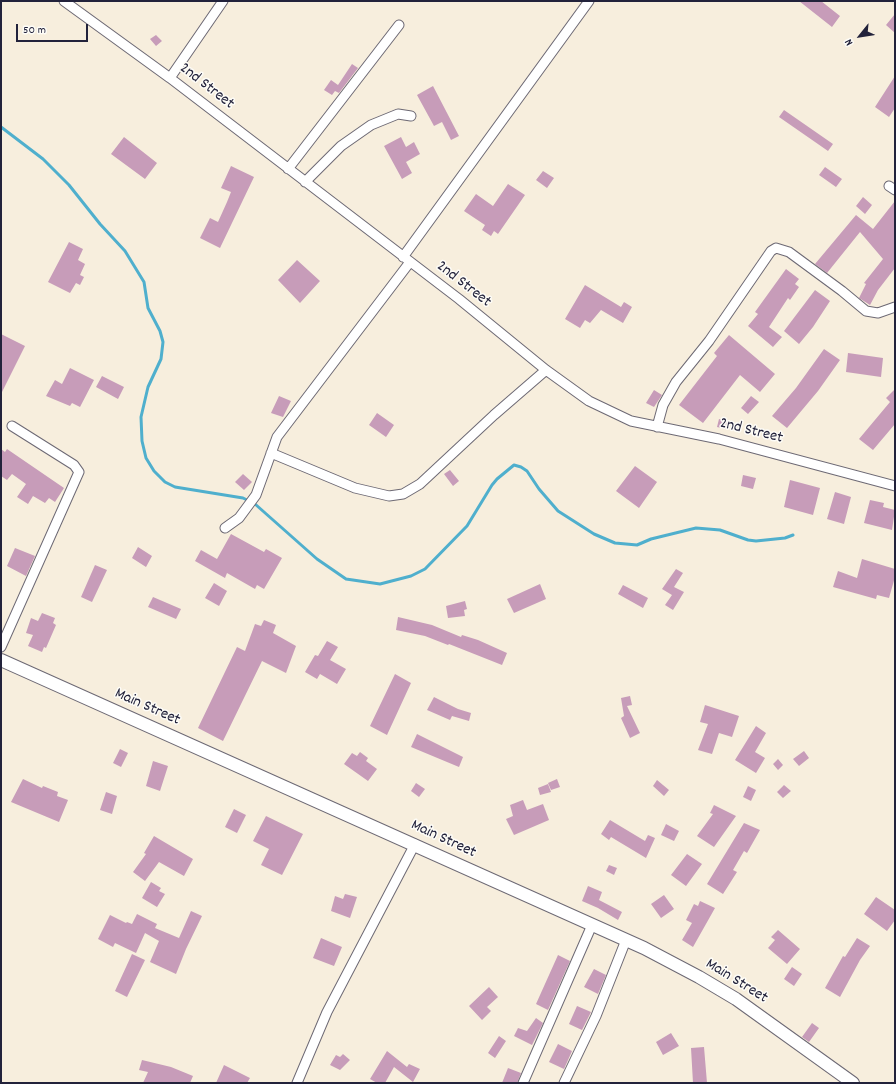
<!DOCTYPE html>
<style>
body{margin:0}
#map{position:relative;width:896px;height:1084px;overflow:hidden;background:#f7eedd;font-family:Dekko,sans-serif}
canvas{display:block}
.frame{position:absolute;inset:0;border:2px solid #22223b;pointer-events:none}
.north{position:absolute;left:840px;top:16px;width:40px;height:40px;-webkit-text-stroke:3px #fdfcf7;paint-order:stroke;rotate:240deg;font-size:11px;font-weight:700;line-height:16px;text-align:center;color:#22223b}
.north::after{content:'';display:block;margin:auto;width:14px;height:18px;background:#22223b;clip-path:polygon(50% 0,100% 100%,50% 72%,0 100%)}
.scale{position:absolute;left:16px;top:24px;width:72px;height:18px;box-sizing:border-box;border:2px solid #22223b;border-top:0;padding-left:5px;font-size:12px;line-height:14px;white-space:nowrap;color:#22223b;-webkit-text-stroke:3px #fdfcf7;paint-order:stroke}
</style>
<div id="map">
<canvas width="896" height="1084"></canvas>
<div class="frame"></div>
<div class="north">N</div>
<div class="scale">50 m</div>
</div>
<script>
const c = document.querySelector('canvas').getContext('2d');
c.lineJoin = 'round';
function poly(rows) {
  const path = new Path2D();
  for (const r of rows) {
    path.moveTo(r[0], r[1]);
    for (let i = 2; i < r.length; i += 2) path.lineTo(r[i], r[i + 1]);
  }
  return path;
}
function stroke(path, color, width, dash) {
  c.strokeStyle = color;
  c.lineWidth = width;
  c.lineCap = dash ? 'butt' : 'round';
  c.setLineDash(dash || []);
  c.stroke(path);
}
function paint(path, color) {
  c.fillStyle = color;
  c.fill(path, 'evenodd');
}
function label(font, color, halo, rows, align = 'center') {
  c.font = font + ' Dekko,sans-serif';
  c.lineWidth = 3;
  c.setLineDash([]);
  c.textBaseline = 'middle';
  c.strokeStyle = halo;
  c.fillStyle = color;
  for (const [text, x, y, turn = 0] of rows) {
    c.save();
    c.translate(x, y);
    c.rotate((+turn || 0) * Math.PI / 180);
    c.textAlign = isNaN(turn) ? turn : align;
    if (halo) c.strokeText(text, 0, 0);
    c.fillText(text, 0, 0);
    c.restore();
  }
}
stroke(poly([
 [1,127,43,159,69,185,100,224,125,251,144,282,148,308,160,331,163,342,161,359,148,387,141,417,142,441,146,458,154,471,165,482,175,487,243,498,255,504,317,559,346,579,380,584,411,576,425,569,467,526,492,485,497,479,514,465,521,467,527,471,539,489,558,511,594,534,615,543,637,545,651,539,696,528,720,530,748,540,756,541,785,538,793,535]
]), '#4fafcd', 3);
paint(poly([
 [799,1,821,1,840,16,832,27],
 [895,14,895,33,886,25],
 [156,35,162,41,156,46,150,39],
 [352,64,358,68,339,93,335,91,332,95,324,90,331,80,338,85],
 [895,76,895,108,889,117,875,107],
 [433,86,459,136,451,140,442,122,434,126,417,95],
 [784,110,833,144,828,151,779,117],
 [124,137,157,163,145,179,111,154],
 [401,137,406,147,414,142,420,154,406,162,412,173,402,179,384,146],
 [231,166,254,177,220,248,200,238,210,218,218,222,227,202,231,192,221,188],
 [825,167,842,179,836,187,819,175],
 [543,171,554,178,547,188,536,180],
 [508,184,525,195,498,234,494,231,491,236,482,230,485,225,464,211,476,194,493,206],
 [863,197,872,205,865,214,856,206],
 [895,201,895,268,878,290,870,305,859,298,866,284,864,283,883,259,860,232,827,273,815,264,856,215,873,229],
 [69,242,83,249,78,260,85,264,80,275,84,277,80,285,76,283,70,293,48,282],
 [297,260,320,281,300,303,278,280],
 [786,269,799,279,795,284,799,287,790,300,788,298,769,327,782,337,773,347,748,326,758,314,755,312],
 [585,285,621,307,624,302,632,307,623,323,601,310,590,323,585,320,580,328,565,319],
 [815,290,830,301,813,327,799,344,784,331],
 [1,334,25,346,1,394],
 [729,335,775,374,760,392,740,375,703,423,679,405,717,356,714,353],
 [824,349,840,360,818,391,787,428,772,416,796,388],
 [848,353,883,358,881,377,846,372],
 [70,368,94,380,80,407,72,403,70,406,46,396,55,380,62,384],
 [102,376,124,387,118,399,96,387],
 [895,389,895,424,873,450,859,439,890,402,886,398],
 [654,390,662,395,654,407,646,403],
 [279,396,291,401,283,417,271,413],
 [751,396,759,402,748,414,741,408],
 [377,413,394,425,386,437,369,425],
 [719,419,728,421,726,429,717,427],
 [1,449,5,452,7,449,64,488,55,502,49,498,45,503,33,496,28,504,17,497,26,484,12,474,7,480,1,476],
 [635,466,657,482,639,508,616,491],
 [450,470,459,481,453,486,444,474],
 [243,474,252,482,244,490,235,482],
 [743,475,756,478,753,489,741,486],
 [790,480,820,488,813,515,784,507],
 [835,492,851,497,844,524,827,519],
 [870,500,884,503,883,507,895,510,892,530,864,523],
 [231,534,264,552,266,549,282,558,264,589,257,585,255,589,227,573,225,578,195,561,201,550,217,559],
 [138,547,152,556,146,567,132,558],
 [15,548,35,556,26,576,7,566],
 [862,559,895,569,895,577,889,598,877,595,876,599,833,587,838,571,857,578],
 [95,565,107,570,92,602,81,597],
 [676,569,683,573,674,587,684,592,673,610,665,605,672,595,662,589],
 [214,583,227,591,219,606,205,598],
 [540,584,546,599,514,613,507,599],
 [623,585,648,598,643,608,618,594],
 [153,597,181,609,176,619,148,607],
 [465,601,467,609,464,610,465,616,448,618,446,606],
 [42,613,55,618,53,623,56,625,46,648,44,647,42,652,28,646,33,635,26,633,31,618,38,621],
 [398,617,432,625,461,637,462,635,478,640,507,653,502,665,449,644,448,645,425,636,396,630],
 [264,620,276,625,273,633,296,646,286,673,262,661,223,741,198,728,237,647,245,651,255,624,261,626],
 [327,641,338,647,330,660,346,669,337,684,320,674,317,679,305,672,315,655,318,656],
 [395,674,411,683,387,735,370,726],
 [630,696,632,705,627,706,640,733,630,738,621,718,624,716,621,698],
 [434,697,458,709,471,713,469,721,452,716,450,720,427,710],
 [705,705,739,716,732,737,719,733,712,754,698,750,708,724,700,722],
 [756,726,766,733,755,752,765,758,756,773,735,760],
 [417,734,463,757,459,767,411,747],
 [120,749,128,753,121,767,113,763],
 [804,751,809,758,799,766,793,759],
 [360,752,368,758,366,761,377,769,368,781,344,764,352,753,357,756],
 [778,759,783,765,778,770,773,764],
 [153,761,168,766,160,791,146,786],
 [23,779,42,788,43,786,58,792,57,796,68,800,59,822,11,802],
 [557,779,560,787,551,790,548,783],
 [657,780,669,790,664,796,653,786],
 [416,783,425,789,419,797,411,791],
 [548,784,551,792,540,795,538,788],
 [784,785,791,791,783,798,777,792],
 [748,786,756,790,751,801,743,797],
 [106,792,117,796,112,814,100,810],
 [523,800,527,810,543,804,549,820,514,835,506,819,513,816,510,805],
 [714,805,736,816,714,847,697,836,713,814,710,813],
 [234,809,246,815,237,833,225,827],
 [266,816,303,834,282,875,261,865,269,849,253,841],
 [610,820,645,841,648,835,655,838,646,858,611,837,609,840,601,834],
 [744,823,760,830,747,853,744,851,733,870,737,872,723,894,707,884],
 [666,824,679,831,674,841,661,835],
 [154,836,193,859,184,876,159,862,145,881,133,872,146,854,144,853],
 [687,854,702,864,686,886,671,875],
 [609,865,617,868,614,875,606,871],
 [151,882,161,888,159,891,165,894,157,907,142,898],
 [588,886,602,892,599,900,622,912,618,920,598,908,582,901],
 [345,894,357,897,350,918,331,911,335,896,343,899],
 [664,895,674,909,661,918,651,904],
 [876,897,895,910,895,920,887,931,864,914],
 [700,901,715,908,693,947,682,940,692,923,686,920,694,904,698,906],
 [191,911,202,916,186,949,176,974,150,962,159,941,145,933,136,953,115,943,113,947,98,939,110,915,126,923,127,922,132,924,137,914,157,924,155,928,179,938],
 [778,930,800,949,787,964,768,948,775,940,771,937],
 [321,938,342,947,334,966,313,958],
 [857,938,870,946,860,960,840,997,825,988,843,956,845,957],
 [132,954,145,960,127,997,115,991],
 [558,955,570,961,548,1010,536,1004],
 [792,967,802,974,794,986,784,979],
 [594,969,606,975,598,994,584,987],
 [489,987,498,997,487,1007,491,1011,482,1020,469,1006],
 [577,1006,591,1012,582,1030,569,1024],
 [536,1018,543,1023,532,1045,514,1036,518,1028,527,1031],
 [812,1023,819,1028,809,1042,802,1037],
 [671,1033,679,1046,663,1055,656,1042],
 [499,1036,506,1041,495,1058,488,1053],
 [558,1044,572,1051,564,1069,549,1062],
 [704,1047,707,1083,693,1083,691,1048],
 [387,1051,407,1067,409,1064,420,1069,413,1082,394,1067,385,1083,377,1083,370,1079],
 [343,1054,350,1060,340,1070,330,1065,336,1055,340,1057],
 [142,1060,171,1067,193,1076,190,1083,143,1083,148,1072,139,1070],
 [224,1065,250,1078,247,1083,216,1083],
 [508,1068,521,1073,517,1083,502,1083]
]), '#c79cb9');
const minor = poly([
 [64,1,170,78,459,299,546,370,589,401,631,421,719,439,895,486],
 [170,78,223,1],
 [288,169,399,25],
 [305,182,341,146,371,125,398,114,411,116],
 [889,186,895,190],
 [403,257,589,1],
 [657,427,663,405,676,382,709,341,771,251,776,248,789,252,842,291,866,311,878,313,895,307],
 [271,453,355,488,389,496,403,494,420,484,494,415,546,370],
 [225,528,239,518,256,495,277,437,410,262],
 [1,647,79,472,74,465,12,426],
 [297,1083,327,1012,415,844],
 [523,1083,592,925],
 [564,1083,596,1016,626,940]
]);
const major = poly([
 [1,660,644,948,699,977,736,999,853,1083]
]);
stroke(minor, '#6d6974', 11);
stroke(major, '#6d6974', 14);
stroke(minor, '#fff', 9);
stroke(major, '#fff', 12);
label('16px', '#22223b', '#fdfcf7', [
 ["2nd Street",206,87,38],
 ["2nd Street",463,285,38],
 ["2nd Street",751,432,14],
 ["Main Street",147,708,24],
 ["Main Street",443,840,25],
 ["Main Street",736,982,32]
]);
</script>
